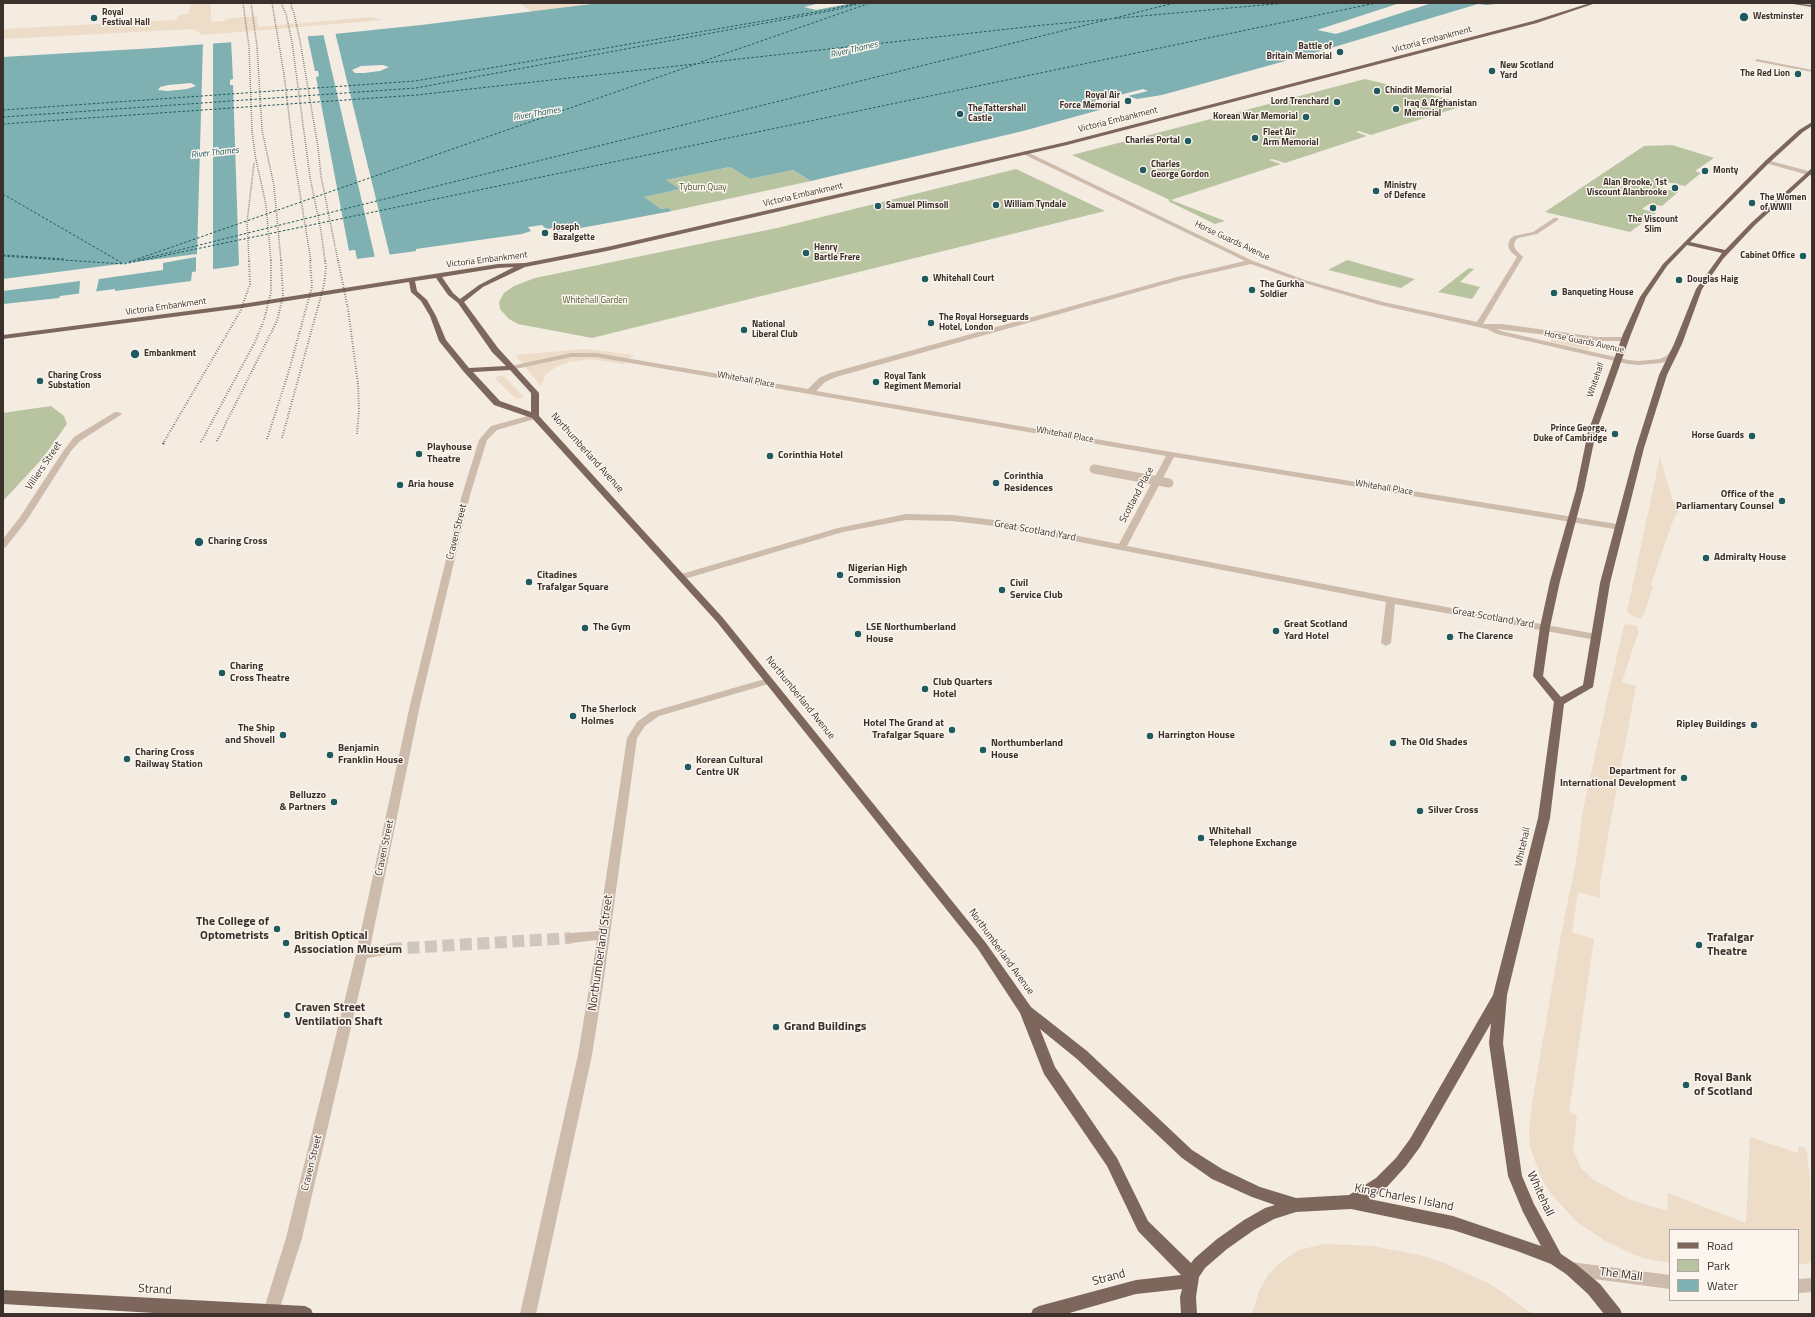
<!DOCTYPE html>
<style>
body{margin:0}
#map{position:relative;width:1815px;height:1317px;overflow:hidden;background:#f4ebe1;font-family:"Titillium Web",sans-serif}
canvas{display:block}
.frame{position:absolute;inset:0;border:4px solid #3b302b;pointer-events:none}
.legend{position:absolute;left:1669px;top:1229px;width:130px;height:72px;box-sizing:border-box;background:#fbf5ee;border:1px solid #aea6a0;margin:0;padding:5px 7px;list-style:none;font-size:12px;color:#3b302b}
.legend li{display:flex;align-items:center;gap:8px;height:20px}
.legend b{width:20px;border:1px solid #aea6a0}
</style>
<div id="map">
<canvas width="1815" height="1317"></canvas>
<div class="frame"></div>
<ul class="legend">
<li><b style="height:5px;background:#7d675c"></b>Road</li>
<li><b style="height:11px;background:#b8c4a0"></b>Park</li>
<li><b style="height:11px;background:#7fb0b2"></b>Water</li>
</ul>
</div>
<script>
const c = document.querySelector('canvas').getContext('2d');
c.lineJoin = 'round';
function paint(path, color) {
  c.fillStyle = color;
  c.fill(path, 'evenodd');
}
function poly(rows) {
  const path = new Path2D();
  for (const r of rows) {
    path.moveTo(r[0], r[1]);
    for (let i = 2; i < r.length; i += 2) path.lineTo(r[i], r[i + 1]);
  }
  return path;
}
function stroke(path, color, width, dash) {
  c.strokeStyle = color;
  c.lineWidth = width;
  c.lineCap = dash ? 'butt' : 'round';
  c.setLineDash(dash || []);
  c.stroke(path);
}
function label(font, color, halo, rows, align = 'center') {
  c.font = font + ' "Titillium Web",sans-serif';
  c.lineWidth = 3;
  c.setLineDash([]);
  c.textBaseline = 'middle';
  c.strokeStyle = halo;
  c.fillStyle = color;
  for (const [text, x, y, turn = 0] of rows) {
    c.save();
    c.translate(x, y);
    c.rotate((+turn || 0) * Math.PI / 180);
    c.textAlign = isNaN(turn) ? turn : align;
    if (halo) c.strokeText(text, 0, 0);
    c.fillText(text, 0, 0);
    c.restore();
  }
}
paint(poly([
 [1365,79,1469,104,1371,135,1359,131,1356,132,1367,136,1285,163,1272,159,1269,160,1281,164,1171,200,1225,221,1215,224,1168,201,1170,200,1072,155],
 [1672,145,1714,158,1695,171,1701,173,1685,186,1667,182,1661,188,1678,192,1662,206,1649,204,1642,209,1656,213,1630,232,1545,212,1644,146],
 [730,167,750,179,793,170,811,181,672,211,668,208,661,209,643,197,680,189,666,180],
 [1016,169,1105,211,592,338,518,324,509,319,500,309,499,302,504,293,514,286,535,278,777,228],
 [1347,260,1389,272,1415,279,1401,288,1328,270],
 [1469,268,1474,269,1460,282,1480,287,1472,299,1438,292],
 [51,406,64,416,67,424,42,459,3,501,3,413]
]), '#b8c4a0');
paint(poly([
 [192,3,211,3,211,22,225,21,225,19,257,16,258,27,371,17,383,20,203,35,193,29,3,39,3,29,176,20,179,15,188,14],
 [519,3,600,3,533,12],
 [1552,337,1578,342,1591,345,1588,350,1550,342],
 [585,349,634,355,623,364,591,359,569,362,556,367,546,374,541,386,515,355],
 [501,376,505,377,524,397,517,399,514,397,496,379,496,377],
 [1660,457,1673,502,1680,505,1677,515,1675,515,1657,566,1651,585,1653,586,1644,615,1642,615,1641,618,1632,616,1627,611],
 [1626,624,1638,626,1637,629,1639,630,1622,682,1636,686,1609,830,1600,884,1600,898,1578,892,1572,932,1594,939,1569,1112,1577,1116,1573,1150,1581,1168,1594,1180,1631,1200,1667,1211,1668,1193,1746,1223,1750,1137,1798,1153,1798,1146,1806,1148,1810,1176,1810,1198,1812,1205,1812,1262,1807,1264,1798,1264,1798,1230,1670,1230,1670,1263,1642,1258,1605,1241,1577,1222,1551,1194,1541,1177,1530,1147,1529,1130,1531,1110,1560,940,1576,861,1583,810,1610,686,1624,626],
 [1324,1244,1371,1246,1420,1255,1444,1263,1490,1284,1533,1314,1252,1314,1259,1291,1268,1275,1277,1265,1299,1250]
]), '#ecdcc8');
paint(poly([
 [600,3,1505,3,1487,5,1478,4,1314,53,1162,95,1137,99,1128,96,1148,91,1143,89,1085,104,1090,106,1112,100,1121,104,1023,131,811,181,793,170,750,179,730,167,666,180,680,189,644,197,661,209,668,208,672,211,619,221,558,232,554,228,546,229,542,225,528,227,531,231,522,234,416,249,416,251,357,259,355,250,192,272,191,281,115,291,115,289,60,296,59,298,3,304,3,57,155,48,325,35,421,25],
 [383,65,389,67,380,71,364,73,355,73,352,70,361,66],
 [191,83,196,86,187,89,167,91,158,90,160,87,168,85]
]), '#7fb0b2');
paint(poly([
 [820,3,853,3,816,10,804,7],
 [1400,3,1432,3,1336,34,1317,30],
 [335,32,390,256,375,258,323,33],
 [307,34,315,71,318,71,319,76,316,77,349,251,355,250,357,261,354,252,223,270,239,265,233,85,230,85,230,80,233,79,231,40],
 [203,42,213,42,213,271,196,274,196,257,163,263,163,270,99,279,96,292,79,294,80,281,3,291,3,279,197,254]
]), '#f4ebe1');
stroke(poly([
 [1115,18,1174,3],
 [701,62,870,3],
 [3,110,415,81,827,10,858,3],
 [3,117,416,88,830,11,862,3],
 [3,124,417,95,1044,25,1285,3],
 [3,194,122,263],
 [3,255,64,259],
 [3,256,124,264,1376,3],
 [139,260,1106,20],
 [129,262,696,64]
]), '#1f5a5e', 1, [2.5, 2]);
stroke(poly([
 [390,949,571,938]
]), '#cfc6bd', 12, [12, 5.5]);
paint(poly([
 [115,412,118,412,122,414,80,441,71,451,27,520,6,547,3,548,3,539,20,517,64,450,74,437,115,412],
 [362,949,366,951,368,954,302,1238,278,1314,264,1314,263,1312,286,1238,356,954,358,951,362,949],
 [585,1049,590,1051,592,1055,536,1314,520,1314,578,1055,580,1051,585,1049]
]), '#cdbbac');
paint(poly([
 [1757,59,1812,70,1812,72,1755,61,1757,59],
 [1025,151,1253,261,1305,280,1383,302,1477,322,1517,257,1511,252,1508,246,1510,239,1514,236,1533,232,1554,218,1558,218,1558,220,1537,234,1518,238,1515,241,1514,246,1516,250,1523,257,1483,324,1502,324,1597,337,1628,337,1628,341,1597,341,1497,329,1501,331,1628,360,1639,361,1660,359,1666,356,1671,351,1678,353,1672,360,1661,363,1639,365,1628,364,1497,334,1487,329,1380,305,1301,282,1251,264,1180,280,836,377,825,382,816,391,1171,452,1623,525,1624,527,1620,530,1174,457,1127,546,1391,597,1596,634,1599,635,1601,637,1599,639,1596,640,1395,604,1391,643,1386,646,1381,643,1386,602,1003,527,952,521,906,520,843,532,681,580,678,579,676,577,678,575,838,528,906,514,952,515,1003,521,1119,544,1166,456,596,357,571,357,511,370,507,368,511,366,571,353,596,353,808,389,819,378,830,373,1177,277,1245,261,1023,154,1023,152,1025,151],
 [1767,160,1812,172,1812,176,1765,163,1765,161,1767,160],
 [535,414,539,416,538,418,497,430,487,440,470,495,420,705,370,948,390,944,394,946,396,949,394,952,390,954,362,959,358,957,356,954,410,705,462,495,479,440,491,426,535,414],
 [768,678,772,679,773,681,772,683,659,716,645,726,637,738,603,985,592,1055,590,1059,585,1061,580,1059,578,1055,597,940,571,943,567,941,565,938,567,935,571,933,598,931,627,738,637,722,651,712,768,678]
]), '#cdbbac');
paint(poly([
 [1571,1262,1670,1275,1670,1289,1571,1276,1566,1274,1563,1269,1566,1264,1571,1262],
 [1812,1278,1812,1292,1798,1293,1798,1279,1812,1278]
]), '#cdbbac');
paint(poly([
 [1590,3,1596,3,1537,23,1067,145,607,251,525,267,483,287,464,302,498,348,539,393,539,416,723,618,986,943,1031,1007,1087,1051,1192,1150,1222,1169,1260,1187,1296,1198,1349,1195,1376,1178,1396,1158,1410,1139,1493,995,1538,818,1554,702,1533,676,1540,627,1550,581,1576,490,1588,432,1623,334,1640,297,1663,264,1765,161,1799,130,1812,122,1812,126,1803,132,1769,163,1690,242,1725,250,1751,223,1812,168,1812,173,1755,225,1723,259,1702,289,1682,344,1667,375,1644,448,1610,583,1593,687,1564,704,1550,818,1507,995,1503,1043,1522,1176,1534,1204,1561,1254,1576,1264,1600,1284,1620,1309,1622,1314,1604,1314,1588,1294,1566,1274,1551,1264,1517,1251,1453,1230,1351,1209,1296,1212,1274,1219,1254,1230,1227,1249,1205,1268,1199,1277,1196,1297,1197,1314,1181,1314,1180,1297,1182,1289,1136,1294,1066,1314,1031,1314,1033,1309,1039,1306,1136,1280,1181,1275,1138,1231,1107,1166,1044,1074,1020,1013,978,949,717,622,532,418,494,405,464,372,439,341,430,316,421,301,411,292,409,282,242,308,3,339,3,335,242,304,498,264,525,263,607,247,1066,142,1533,21,1590,3],
 [1687,245,1722,253,1696,289,1674,344,1659,375,1636,448,1600,583,1583,685,1561,697,1543,676,1550,627,1560,581,1584,490,1596,432,1631,334,1646,297,1667,266,1687,245],
 [514,267,479,285,460,299,453,293,442,277,498,268,514,267],
 [436,278,448,295,458,303,492,352,506,366,469,368,446,340,436,316,427,300,417,291,415,281,436,278],
 [510,370,531,393,531,412,500,401,473,372,510,370],
 [1491,1023,1489,1043,1508,1176,1523,1212,1541,1246,1453,1216,1369,1199,1386,1188,1406,1166,1420,1147,1491,1023],
 [1040,1029,1077,1059,1182,1158,1212,1179,1252,1197,1275,1205,1265,1208,1244,1220,1217,1239,1195,1258,1191,1263,1148,1221,1117,1158,1055,1067,1040,1029],
 [1791,3,1812,5,1812,7,1793,4,1791,3],
 [3,1290,305,1306,311,1309,313,1314,171,1314,3,1304,3,1290]
]), '#7d675c');
stroke(poly([
 [243,3,249,47,252,131,255,155,266,205,271,261],
 [251,3,257,46,262,130,274,186,281,261],
 [272,3,284,74,294,157,311,261],
 [281,3,286,14,292,42,310,177,321,231,325,261],
 [290,3,294,13,300,41,318,147,321,176,338,261],
 [249,261,247,222,254,163]
]), '#3b302b', 1.5, [0.5, 1.5]);
stroke(poly([
 [338,260,348,309,358,384,359,410,357,434],
 [282,438,324,285,326,268,325,260],
 [267,439,288,374,312,287,310,260],
 [217,441,277,321,283,296,281,260],
 [164,442,241,310,250,284,249,260],
 [201,442,255,342,264,320,271,292,271,260]
]), '#3b302b', 2, [0.5, 2]);
stroke(poly([
 [163,444,165,441]
]), '#3b302b', 2.5, [1, 2.5]);
stroke(poly([
 [1094,469,1169,483]
]), '#cdbbac', 9);
for (const [x, y, r, color] of [
 [1744,17,5,"#1f5a5e"],
 [94,18,4,"#1f5a5e"],
 [1340,52,4,"#1f5a5e"],
 [1492,71,4,"#1f5a5e"],
 [1798,74,4,"#1f5a5e"],
 [1377,91,4,"#1f5a5e"],
 [1128,101,4,"#1f5a5e"],
 [1337,102,4,"#1f5a5e"],
 [1396,109,4,"#1f5a5e"],
 [960,114,4,"#1f5a5e"],
 [1306,117,4,"#1f5a5e"],
 [1255,138,4,"#1f5a5e"],
 [1188,141,4,"#1f5a5e"],
 [1143,170,4,"#1f5a5e"],
 [1705,171,4,"#1f5a5e"],
 [1675,188,4,"#1f5a5e"],
 [1376,191,4,"#1f5a5e"],
 [1752,203,4,"#1f5a5e"],
 [996,205,4,"#1f5a5e"],
 [878,206,4,"#1f5a5e"],
 [1653,208,4,"#1f5a5e"],
 [545,233,4,"#1f5a5e"],
 [806,253,4,"#1f5a5e"],
 [1803,256,4,"#1f5a5e"],
 [925,279,4,"#1f5a5e"],
 [1679,280,4,"#1f5a5e"],
 [1252,290,4,"#1f5a5e"],
 [1554,293,4,"#1f5a5e"],
 [931,323,4,"#1f5a5e"],
 [744,330,4,"#1f5a5e"],
 [135,354,5,"#1f5a5e"],
 [40,381,4,"#1f5a5e"],
 [876,382,4,"#1f5a5e"],
 [1615,434,4,"#1f5a5e"],
 [1752,436,4,"#1f5a5e"],
 [419,454,4,"#1f5a5e"],
 [770,456,4,"#1f5a5e"],
 [996,483,4,"#1f5a5e"],
 [400,485,4,"#1f5a5e"],
 [1782,501,4,"#1f5a5e"],
 [199,542,5,"#1f5a5e"],
 [1706,558,4,"#1f5a5e"],
 [840,575,4,"#1f5a5e"],
 [529,582,4,"#1f5a5e"],
 [1002,590,4,"#1f5a5e"],
 [585,628,4,"#1f5a5e"],
 [1276,631,4,"#1f5a5e"],
 [858,634,4,"#1f5a5e"],
 [1450,637,4,"#1f5a5e"],
 [222,673,4,"#1f5a5e"],
 [925,689,4,"#1f5a5e"],
 [573,716,4,"#1f5a5e"],
 [1754,725,4,"#1f5a5e"],
 [952,730,4,"#1f5a5e"],
 [283,735,4,"#1f5a5e"],
 [1150,736,4,"#1f5a5e"],
 [1393,743,4,"#1f5a5e"],
 [983,750,4,"#1f5a5e"],
 [330,755,4,"#1f5a5e"],
 [127,759,4,"#1f5a5e"],
 [688,767,4,"#1f5a5e"],
 [1684,778,4,"#1f5a5e"],
 [334,802,4,"#1f5a5e"],
 [1420,811,4,"#1f5a5e"],
 [1201,838,4,"#1f5a5e"],
 [277,929,4,"#1f5a5e"],
 [286,943,4,"#1f5a5e"],
 [1699,945,4,"#1f5a5e"],
 [287,1015,4,"#1f5a5e"],
 [776,1027,4,"#1f5a5e"],
 [1686,1085,4,"#1f5a5e"]
]) {
  const dot = new Path2D();
  dot.arc(x, y, r, 0, 2 * Math.PI);
  c.fillStyle = color;
  c.fill(dot);
  stroke(dot, '#fbf5ee', 1.5);
}
label('bold 9px', '#3b302b', '#fbf5ee', [
 ["Royal",102,13],
 ["Festival Hall",102,23],
 ["Westminster",1753,17],
 ["Battle of",1332,47,"right"],
 ["Britain Memorial",1332,57,"right"],
 ["New Scotland",1500,66],
 ["Yard",1500,76],
 ["The Red Lion",1790,74,"right"],
 ["Chindit Memorial",1385,91],
 ["Royal Air",1120,96,"right"],
 ["Force Memorial",1120,106,"right"],
 ["Lord Trenchard",1329,102,"right"],
 ["Iraq & Afghanistan",1404,104],
 ["Memorial",1404,114],
 ["The Tattershall",968,109],
 ["Castle",968,119],
 ["Korean War Memorial",1298,117,"right"],
 ["Fleet Air",1263,133],
 ["Arm Memorial",1263,143],
 ["Charles Portal",1180,141,"right"],
 ["Charles",1151,165],
 ["George Gordon",1151,175],
 ["Monty",1713,171],
 ["Alan Brooke, 1st",1667,183,"right"],
 ["Viscount Alanbrooke",1667,193,"right"],
 ["Ministry",1384,186],
 ["of Defence",1384,196],
 ["The Women",1760,198],
 ["of WWII",1760,208],
 ["William Tyndale",1004,205],
 ["Samuel Plimsoll",886,206],
 ["The Viscount",1653,220,"center"],
 ["Slim",1653,230,"center"],
 ["Joseph",553,228],
 ["Bazalgette",553,238],
 ["Henry",814,248],
 ["Bartle Frere",814,258],
 ["Cabinet Office",1795,256,"right"],
 ["Whitehall Court",933,279],
 ["Douglas Haig",1687,280],
 ["The Gurkha",1260,285],
 ["Soldier",1260,295],
 ["Banqueting House",1562,293],
 ["The Royal Horseguards",939,318],
 ["Hotel, London",939,328],
 ["National",752,325],
 ["Liberal Club",752,335],
 ["Embankment",144,354],
 ["Charing Cross",48,376],
 ["Substation",48,386],
 ["Royal Tank",884,377],
 ["Regiment Memorial",884,387],
 ["Prince George,",1607,429,"right"],
 ["Duke of Cambridge",1607,439,"right"],
 ["Horse Guards",1744,436,"right"]
], 'left');
label('9px', '#3b302b', '#fbf5ee', [
 ["Victoria Embankment",1432,40,-15],
 ["Victoria Embankment",1118,120,-14],
 ["Victoria Embankment",803,195,-13],
 ["Horse Guards Avenue",1232,241,25],
 ["Victoria Embankment",487,260,-7],
 ["Victoria Embankment",166,307,-8],
 ["Horse Guards Avenue",1584,342,12],
 ["Whitehall Place",746,380,10],
 ["Whitehall",1596,380,-71],
 ["Whitehall Place",1065,435,10],
 ["Whitehall Place",1384,488,9]
]);
label('italic 9px', '#1f5a5e', '#fbf5ee', [
 ["River Thames",854,50,-13],
 ["River Thames",537,114,-10],
 ["River Thames",215,153,-6]
]);
label('9px', '#4a5a2e', '#fbf5ee', [
 ["Tyburn Quay",703,188],
 ["Whitehall Garden",595,301]
]);
label('bold 10px', '#3b302b', '#fbf5ee', [
 ["Playhouse",427,448],
 ["Theatre",427,460],
 ["Corinthia Hotel",778,456],
 ["Corinthia",1004,477],
 ["Residences",1004,489],
 ["Aria house",408,485],
 ["Office of the",1774,495,"right"],
 ["Parliamentary Counsel",1774,507,"right"],
 ["Charing Cross",208,542],
 ["Admiralty House",1714,558],
 ["Nigerian High",848,569],
 ["Commission",848,581],
 ["Citadines",537,576],
 ["Trafalgar Square",537,588],
 ["Civil",1010,584],
 ["Service Club",1010,596],
 ["Great Scotland",1284,625],
 ["Yard Hotel",1284,637],
 ["The Gym",593,628],
 ["LSE Northumberland",866,628],
 ["House",866,640],
 ["The Clarence",1458,637],
 ["Charing",230,667],
 ["Cross Theatre",230,679],
 ["Club Quarters",933,683],
 ["Hotel",933,695],
 ["The Sherlock",581,710],
 ["Holmes",581,722],
 ["Hotel The Grand at",944,724,"right"],
 ["Trafalgar Square",944,736,"right"],
 ["Ripley Buildings",1746,725,"right"],
 ["The Ship",275,729,"right"],
 ["and Shovell",275,741,"right"],
 ["Harrington House",1158,736],
 ["The Old Shades",1401,743],
 ["Northumberland",991,744],
 ["House",991,756],
 ["Benjamin",338,749],
 ["Franklin House",338,761],
 ["Charing Cross",135,753],
 ["Railway Station",135,765],
 ["Korean Cultural",696,761],
 ["Centre UK",696,773],
 ["Department for",1676,772,"right"],
 ["International Development",1676,784,"right"],
 ["Belluzzo",326,796,"right"],
 ["& Partners",326,808,"right"],
 ["Silver Cross",1428,811],
 ["Whitehall",1209,832],
 ["Telephone Exchange",1209,844]
], 'left');
label('10px', '#3b302b', '#fbf5ee', [
 ["Northumberland Avenue",587,453,48],
 ["Villiers Street",44,466,-56],
 ["Scotland Place",1137,495,-62],
 ["Great Scotland Yard",1035,531,10],
 ["Craven Street",457,532,-76],
 ["Great Scotland Yard",1493,618,10],
 ["Northumberland Avenue",800,698,51],
 ["Whitehall",1523,847,-77],
 ["Craven Street",385,848,-78],
 ["Northumberland Avenue",1001,952,54],
 ["Craven Street",312,1163,-76]
]);
label('bold 12px', '#3b302b', '#fbf5ee', [
 ["The College of",269,922,"right"],
 ["Optometrists",269,936,"right"],
 ["British Optical",294,936],
 ["Association Museum",294,950],
 ["Trafalgar",1707,938],
 ["Theatre",1707,952],
 ["Craven Street",295,1008],
 ["Ventilation Shaft",295,1022],
 ["Grand Buildings",784,1027],
 ["Royal Bank",1694,1078],
 ["of Scotland",1694,1092]
], 'left');
label('12px', '#3b302b', '#fbf5ee', [
 ["Northumberland Street",601,953,-82],
 ["Whitehall",1540,1194,65],
 ["King Charles I Island",1404,1198,11],
 ["The Mall",1621,1275,7],
 ["Strand",1109,1278,-15],
 ["Strand",155,1290,3]
]);
</script>
